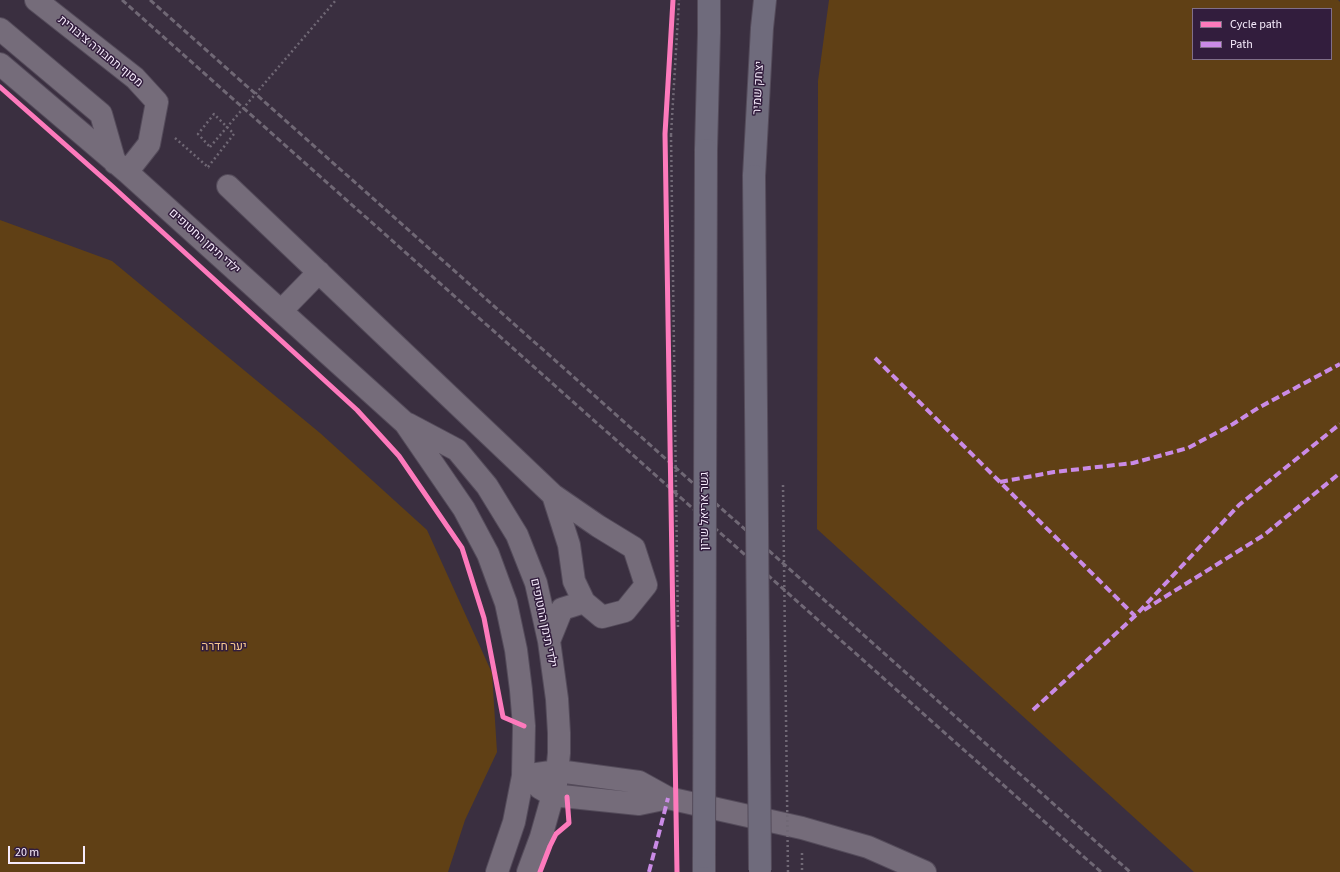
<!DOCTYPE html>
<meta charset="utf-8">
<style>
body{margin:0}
#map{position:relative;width:1340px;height:872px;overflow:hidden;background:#3a2f40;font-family:"Source Sans 3",sans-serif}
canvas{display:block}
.legend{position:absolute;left:1192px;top:8px;width:140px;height:52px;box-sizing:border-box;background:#321d3d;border:1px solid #806f89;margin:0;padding:5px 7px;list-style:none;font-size:12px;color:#f6ebfc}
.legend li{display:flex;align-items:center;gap:8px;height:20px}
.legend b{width:20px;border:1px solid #806f89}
.scale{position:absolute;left:8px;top:846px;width:77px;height:18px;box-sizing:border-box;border:2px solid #f6ebfc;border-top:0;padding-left:5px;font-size:12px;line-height:14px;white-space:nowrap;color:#f6ebfc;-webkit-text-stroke:3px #321d3d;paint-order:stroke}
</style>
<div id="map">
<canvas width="1340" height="872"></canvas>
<ul class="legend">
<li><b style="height:5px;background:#fd7abc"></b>Cycle path</li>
<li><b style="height:5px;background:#ca8be6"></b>Path</li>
</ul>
<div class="scale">20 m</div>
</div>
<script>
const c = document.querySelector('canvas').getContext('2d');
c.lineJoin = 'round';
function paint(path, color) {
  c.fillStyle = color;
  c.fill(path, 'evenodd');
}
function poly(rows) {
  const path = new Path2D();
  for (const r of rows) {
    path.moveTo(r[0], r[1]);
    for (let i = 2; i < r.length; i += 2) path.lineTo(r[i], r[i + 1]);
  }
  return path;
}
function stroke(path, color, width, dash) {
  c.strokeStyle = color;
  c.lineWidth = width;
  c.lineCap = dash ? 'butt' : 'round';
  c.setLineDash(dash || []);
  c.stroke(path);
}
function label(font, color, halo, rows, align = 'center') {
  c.font = font + ' "Source Sans 3",Heebo,sans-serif';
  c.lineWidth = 3;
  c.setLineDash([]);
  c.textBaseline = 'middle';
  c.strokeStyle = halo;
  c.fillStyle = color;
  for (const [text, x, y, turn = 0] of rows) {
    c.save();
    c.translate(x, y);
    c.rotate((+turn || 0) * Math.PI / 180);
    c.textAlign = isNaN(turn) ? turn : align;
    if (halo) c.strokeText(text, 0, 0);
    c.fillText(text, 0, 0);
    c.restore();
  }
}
paint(poly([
 [829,0,1338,0,1340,2,1340,872,1194,872,817,529,818,81],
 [1193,9,1331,9,1331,59,1193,59],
 [0,220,112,261,320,433,427,530,492,673,497,752,465,820,448,872,0,872]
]), '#604015');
const minor = poly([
 [36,0,135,78,157,102,149,144,127,172],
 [0,29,101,114,115,163],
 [0,64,127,172,405,423,464,509,488,554,506,603,516,650,521,690,524,726,523,776,514,822,497,872],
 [228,186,553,495,598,526,634,548,646,585,625,611,602,617,584,602,574,581,569,545,553,495],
 [281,311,319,272],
 [408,424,457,450,487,486,517,535,536,583,549,641,557,699,559,733,559,753,556,784,541,837,528,872],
 [549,641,562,609,584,602],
 [523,776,558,771,639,782,668,798,802,828,868,847,925,872],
 [540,788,552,795,639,804,668,798]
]);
const major = poly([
 [706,150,709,33,709,0],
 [754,176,762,28,765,0],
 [704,857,704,872]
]);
stroke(minor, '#544b5a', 24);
stroke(major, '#544b5a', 24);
stroke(poly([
 [671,135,679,0],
 [175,138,209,168],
 [208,167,234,134,214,114,198,134,210,147],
 [802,853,802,872]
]), '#706875', 2.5, [2, 3]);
stroke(minor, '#756c7a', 22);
stroke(major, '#6f6b7c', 22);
stroke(poly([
 [122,0,1101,872],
 [150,0,1130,872]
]), '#706875', 3, [6, 3]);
const majorBridge = poly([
 [754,176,760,870],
 [704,857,706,150]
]);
stroke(majorBridge, '#544b5a', 24, []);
stroke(poly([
 [671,135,678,630],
 [210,147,336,0],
 [783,485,788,872]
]), '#706875', 2.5, [2, 3]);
stroke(majorBridge, '#6f6b7c', 22);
stroke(poly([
 [875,358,1135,616],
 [1000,482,1054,472,1133,463,1188,448,1233,424,1258,408,1340,364],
 [1144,610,1264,535,1340,473],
 [1033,710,1135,616,1239,505,1340,424],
 [649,872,668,798]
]), '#ca8be6', 4, [8, 4]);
stroke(poly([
 [673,0,665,134,677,872],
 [0,87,112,186,357,410,399,456,462,548,484,618,503,717,524,726],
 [540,872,550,846,556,834,569,823,567,797]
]), '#fd7abc', 5);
label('12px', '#f6ebfc', '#321d3d', [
 ["מסוף תחבורה ציבורית",100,52,39],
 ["יצחק שמיר",759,88,-87],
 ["ילדי תימן החטופים",204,242,42],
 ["גשר אריאל שרון",705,511,-90],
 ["ילדי תימן החטופים",543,623,78]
]);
label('12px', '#f9ca8f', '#321d3d', [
 ["יער חדרה",224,647]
]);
</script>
